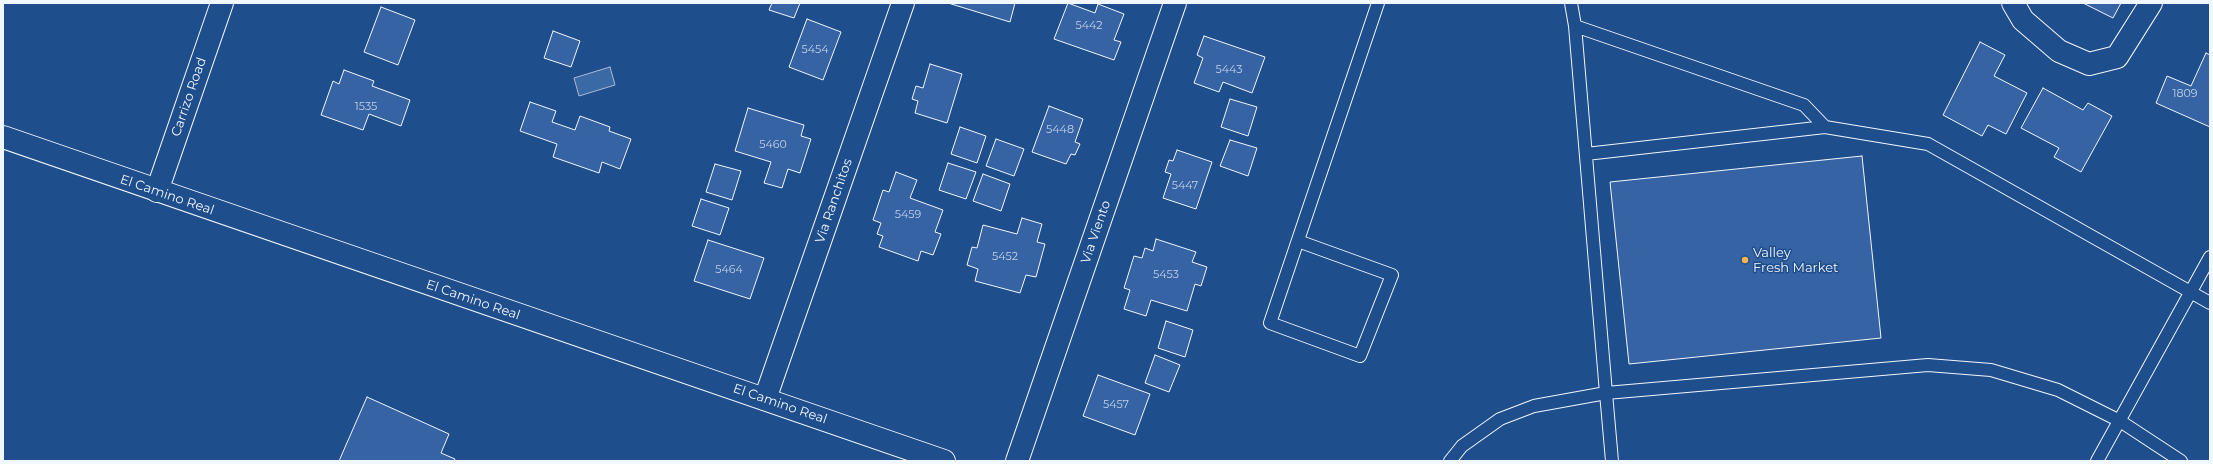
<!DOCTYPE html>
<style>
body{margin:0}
#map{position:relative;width:2213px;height:464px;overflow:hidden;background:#1f4e8c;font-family:Montserrat,sans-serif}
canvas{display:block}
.frame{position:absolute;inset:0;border:4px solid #f2f6ff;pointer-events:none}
</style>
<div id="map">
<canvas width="2213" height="464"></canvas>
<div class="frame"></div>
</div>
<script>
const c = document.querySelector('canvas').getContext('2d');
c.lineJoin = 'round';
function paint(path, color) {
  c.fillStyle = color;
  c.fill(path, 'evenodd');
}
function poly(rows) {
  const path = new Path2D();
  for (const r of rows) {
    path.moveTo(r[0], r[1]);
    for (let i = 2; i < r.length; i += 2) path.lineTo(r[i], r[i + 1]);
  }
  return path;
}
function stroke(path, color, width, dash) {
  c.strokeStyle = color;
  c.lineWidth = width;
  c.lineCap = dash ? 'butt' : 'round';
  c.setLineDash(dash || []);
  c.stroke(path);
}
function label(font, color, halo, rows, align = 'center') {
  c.font = font + ' Montserrat,sans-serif';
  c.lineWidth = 3;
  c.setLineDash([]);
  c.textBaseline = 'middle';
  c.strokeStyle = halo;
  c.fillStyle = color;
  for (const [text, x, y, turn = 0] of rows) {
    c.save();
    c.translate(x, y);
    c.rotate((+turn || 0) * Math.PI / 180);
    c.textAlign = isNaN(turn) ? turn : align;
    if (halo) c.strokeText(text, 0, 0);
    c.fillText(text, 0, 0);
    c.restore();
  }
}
const water = poly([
 [610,67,615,85,579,96,574,78,610,67]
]);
paint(water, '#3b69a3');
stroke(water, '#a8bbd7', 1);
const building = poly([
 [772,3,800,3,794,18,769,10,772,3],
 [948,3,1015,3,1010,22,948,3],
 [1068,3,1095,13,1098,4,1124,14,1114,40,1121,42,1114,60,1054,39,1068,3],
 [2083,3,2121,3,2113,18,2083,3],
 [381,7,415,20,398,65,364,52,381,7],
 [807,19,841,32,823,80,789,67,807,19],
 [553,31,580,41,571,67,544,58,553,31],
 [1204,36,1265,57,1252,93,1223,82,1219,92,1194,83,1203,58,1197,55,1204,36],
 [1980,42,2005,55,1994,76,2027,93,2006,134,1988,125,1982,136,1943,115,1980,42],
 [2206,53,2210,55,2210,127,2156,103,2167,76,2191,86,2206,53],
 [930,64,962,74,947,123,915,113,918,101,912,99,916,86,923,88,930,64],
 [344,70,374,81,372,86,410,100,401,126,369,114,363,130,321,115,333,81,339,84,344,70],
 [2043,88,2083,110,2088,103,2112,116,2081,172,2054,157,2059,148,2021,128,2043,88],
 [1230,99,1257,107,1248,136,1221,127,1230,99],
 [530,102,556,111,552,122,575,130,580,116,610,127,609,131,631,139,620,169,602,162,599,173,553,157,557,144,520,131,530,102],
 [1049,106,1083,119,1075,142,1080,144,1075,155,1071,154,1066,164,1032,152,1049,106],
 [748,108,804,125,801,136,811,139,800,173,788,169,782,188,764,183,771,162,735,151,748,108],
 [960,127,986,136,977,163,951,154,960,127],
 [996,139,1024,149,1014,176,986,166,996,139],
 [1230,140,1257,148,1248,176,1220,166,1230,140],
 [1177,150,1212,162,1196,209,1163,198,1171,174,1165,172,1169,160,1173,161,1177,150],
 [1862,156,1881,338,1629,364,1610,182,1862,156],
 [948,163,976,172,966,199,939,190,948,163],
 [715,164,741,171,732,200,706,192,715,164],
 [896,172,917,180,910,198,943,210,935,232,941,234,933,255,921,251,918,261,879,247,883,236,877,234,881,223,873,220,883,190,889,192,896,172],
 [983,174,1010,184,1001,211,973,201,983,174],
 [701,199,729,208,720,235,692,226,701,199],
 [1022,218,1042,224,1037,242,1045,244,1036,277,1026,275,1020,293,975,281,978,269,967,265,972,247,977,248,983,225,1017,234,1022,218],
 [1156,239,1196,252,1192,262,1207,267,1201,286,1195,284,1187,311,1151,300,1146,316,1124,309,1130,290,1124,288,1134,256,1142,258,1145,248,1153,251,1156,239],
 [708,240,764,258,750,299,694,281,708,240],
 [1166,321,1193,330,1185,357,1158,348,1166,321],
 [1155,355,1180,365,1169,392,1145,383,1155,355],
 [1098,375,1150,394,1135,435,1083,416,1098,375],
 [367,397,449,434,441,453,455,459,454,461,339,461,367,397]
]);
paint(building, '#3563a3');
stroke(building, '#f2f6ff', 1);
const lane = poly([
 [1571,3,1575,26],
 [1586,154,1825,127],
 [1298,241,1392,275,1360,356,1270,323,1378,3],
 [1450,461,1462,446,1500,419,1534,406,1606,393,1575,26,1804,105,1825,127,1928,144,2210,303],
 [1612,461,1606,393,1928,365,1991,370,2058,390,2120,421,2181,461],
 [2097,461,2210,257]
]);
const street = poly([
 [2013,3,2023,20,2059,51,2089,64,2117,57,2151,3],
 [157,191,222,3],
 [765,399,903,3],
 [1017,461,1175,3]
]);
const secondary = poly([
 [3,137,944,461]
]);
stroke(lane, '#f2f6ff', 14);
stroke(street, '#f2f6ff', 24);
stroke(secondary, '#f2f6ff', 24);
stroke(lane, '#1f4e8c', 12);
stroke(street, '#1f4e8c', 22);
stroke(secondary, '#1f4e8c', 22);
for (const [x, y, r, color] of [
 [1745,260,4,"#ffb74d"]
]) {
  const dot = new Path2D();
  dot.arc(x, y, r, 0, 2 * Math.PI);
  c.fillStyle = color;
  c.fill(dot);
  stroke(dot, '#1f4e8c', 1.5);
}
label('11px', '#c3d1e8', null, [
 ["5442",1089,26],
 ["5454",815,50],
 ["5443",1229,70],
 ["1809",2185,94],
 ["1535",366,107],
 ["5448",1060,130],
 ["5460",773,145],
 ["5447",1185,186],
 ["5459",908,215],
 ["5452",1005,257],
 ["5464",729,270],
 ["5453",1166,275],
 ["5457",1116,405]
]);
label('13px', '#f2f6ff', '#1f4e8c', [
 ["Carrizo Road",189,97,-71],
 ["El Camino Real",167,195,19],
 ["Via Ranchitos",834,201,-71],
 ["Via Viento",1096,232,-71],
 ["El Camino Real",473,300,19],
 ["El Camino Real",780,404,19]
]);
label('13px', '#f2f6ff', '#1f4e8c', [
 ["Valley",1753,253],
 ["Fresh Market",1753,268]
], 'left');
</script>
